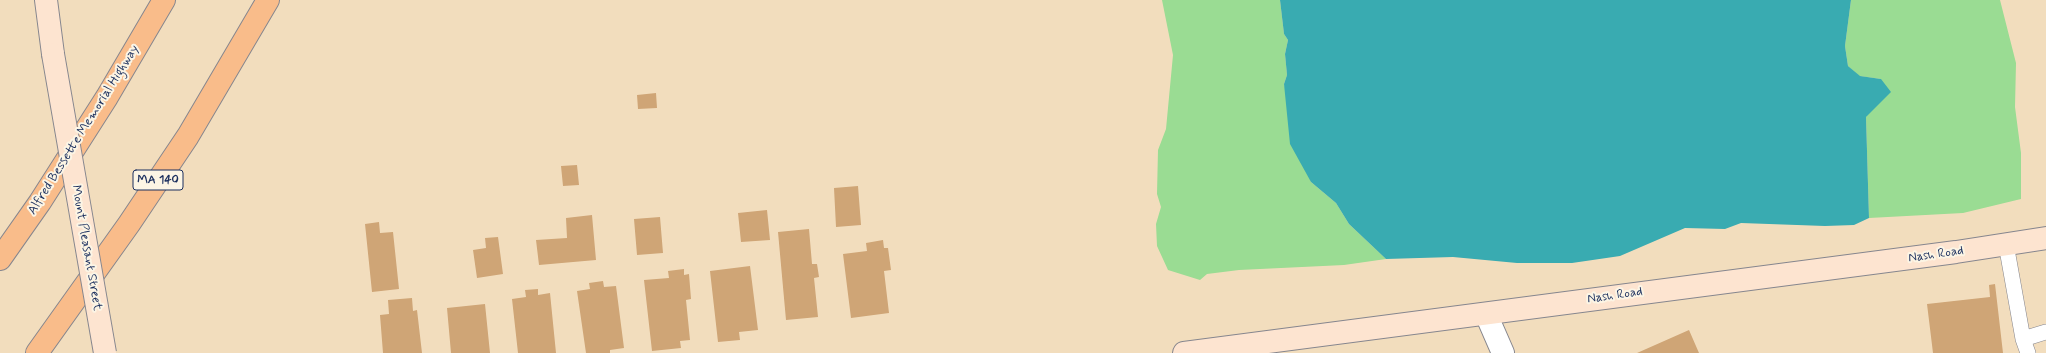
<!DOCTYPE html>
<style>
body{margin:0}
canvas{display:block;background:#f2ddbd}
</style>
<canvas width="2046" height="353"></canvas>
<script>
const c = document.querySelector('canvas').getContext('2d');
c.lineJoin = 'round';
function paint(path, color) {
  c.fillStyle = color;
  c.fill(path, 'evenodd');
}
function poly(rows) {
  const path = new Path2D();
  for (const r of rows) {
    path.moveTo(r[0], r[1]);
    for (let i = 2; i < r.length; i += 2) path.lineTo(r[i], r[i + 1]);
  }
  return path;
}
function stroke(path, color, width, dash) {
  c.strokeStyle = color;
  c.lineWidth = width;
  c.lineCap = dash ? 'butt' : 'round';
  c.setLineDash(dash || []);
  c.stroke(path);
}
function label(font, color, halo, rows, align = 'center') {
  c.font = font + ' Mynerve,sans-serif';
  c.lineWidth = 4;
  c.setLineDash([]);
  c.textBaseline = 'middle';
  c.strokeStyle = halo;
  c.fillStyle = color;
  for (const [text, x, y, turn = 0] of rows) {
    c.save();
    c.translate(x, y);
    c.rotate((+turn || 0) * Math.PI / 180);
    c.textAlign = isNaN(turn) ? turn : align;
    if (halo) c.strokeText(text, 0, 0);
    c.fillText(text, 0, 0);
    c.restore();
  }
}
paint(poly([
 [1162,0,1280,0,1284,34,1288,40,1285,54,1287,75,1284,84,1311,182,1336,203,1349,224,1386,259,1344,265,1239,270,1207,274,1200,280,1168,270,1157,246,1156,224,1161,207,1157,194,1158,150,1166,129,1173,55],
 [1851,0,2000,0,2016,63,2015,107,2021,153,2021,199,1963,213,1869,218,1866,117,1881,79,1859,76,1848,66,1845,46]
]), '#9adc93');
paint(poly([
 [1280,0,1851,0,1845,46,1848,66,1860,76,1881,79,1891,92,1866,117,1869,218,1854,225,1825,226,1741,223,1725,229,1685,228,1620,256,1572,263,1517,263,1453,257,1386,259,1349,224,1336,203,1311,182,1290,144,1284,84,1287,75,1285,54,1288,40,1284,34]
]), '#39abb1');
paint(poly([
 [656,93,657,108,638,109,637,95],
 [577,165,579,185,563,186,561,166],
 [858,186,861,225,836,227,834,188],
 [767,210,770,240,741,242,738,213],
 [592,215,596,260,539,265,536,240,567,238,566,218],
 [660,217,663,253,637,255,634,219],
 [379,222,380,233,393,232,399,289,372,292,365,224],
 [809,229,812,264,817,264,819,277,814,278,818,317,786,320,778,232],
 [498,237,503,274,477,278,473,250,486,248,485,238],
 [883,240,884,248,888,248,891,270,884,271,889,313,851,318,843,254,867,251,866,243],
 [750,266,758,330,739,332,740,340,718,342,710,271],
 [684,269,684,275,689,274,691,299,686,300,690,340,680,341,681,348,652,351,644,280,669,278,668,271],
 [603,281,604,287,616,286,624,348,610,350,610,353,586,353,577,291,590,289,589,283],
 [1995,284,2003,353,1933,353,1927,304,1990,297,1989,285],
 [538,289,538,295,550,293,556,353,518,353,512,299,526,297,525,290],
 [412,298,413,311,417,310,422,353,383,353,380,315,389,314,388,300],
 [485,304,490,353,451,353,447,308],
 [1689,330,1699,353,1637,353]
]), '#cfa576');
const lane = poly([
 [2006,244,2023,339,2028,353],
 [2023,339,2046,332]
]);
const street = poly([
 [1486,314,1503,353]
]);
const secondary = poly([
 [46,0,53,54],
 [1184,353,1956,252,2046,238]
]);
const highway = poly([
 [0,259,40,202,107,97,164,0],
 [37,353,129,224,188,136,268,0]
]);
stroke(lane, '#86868e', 16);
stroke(street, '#86868e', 24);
stroke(secondary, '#86868e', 24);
stroke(highway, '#86868e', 24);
stroke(lane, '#fff', 15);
stroke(street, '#fff', 22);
stroke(secondary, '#fde4d0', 22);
stroke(highway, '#f9bc8a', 22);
const secondaryBridge = poly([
 [53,54,105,353]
]);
stroke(secondaryBridge, '#86868e', 24, []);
stroke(secondaryBridge, '#fde4d0', 22);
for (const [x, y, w] of [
 [158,180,50]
]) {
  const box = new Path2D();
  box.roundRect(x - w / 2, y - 10, w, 20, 3);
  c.fillStyle = '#fcf5e5';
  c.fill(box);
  stroke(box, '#1b2f5e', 1);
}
label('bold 12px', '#1b2f5e', null, [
 ["MA 140",158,180]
]);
label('13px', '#1b2f5e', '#fcf5e5', [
 ["Alfred Bessette Memorial Highway",84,130,-58],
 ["Mount Pleasant Street",86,248,80],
 ["Nash Road",1936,255,-8],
 ["Nash Road",1615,296,-8]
]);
</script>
